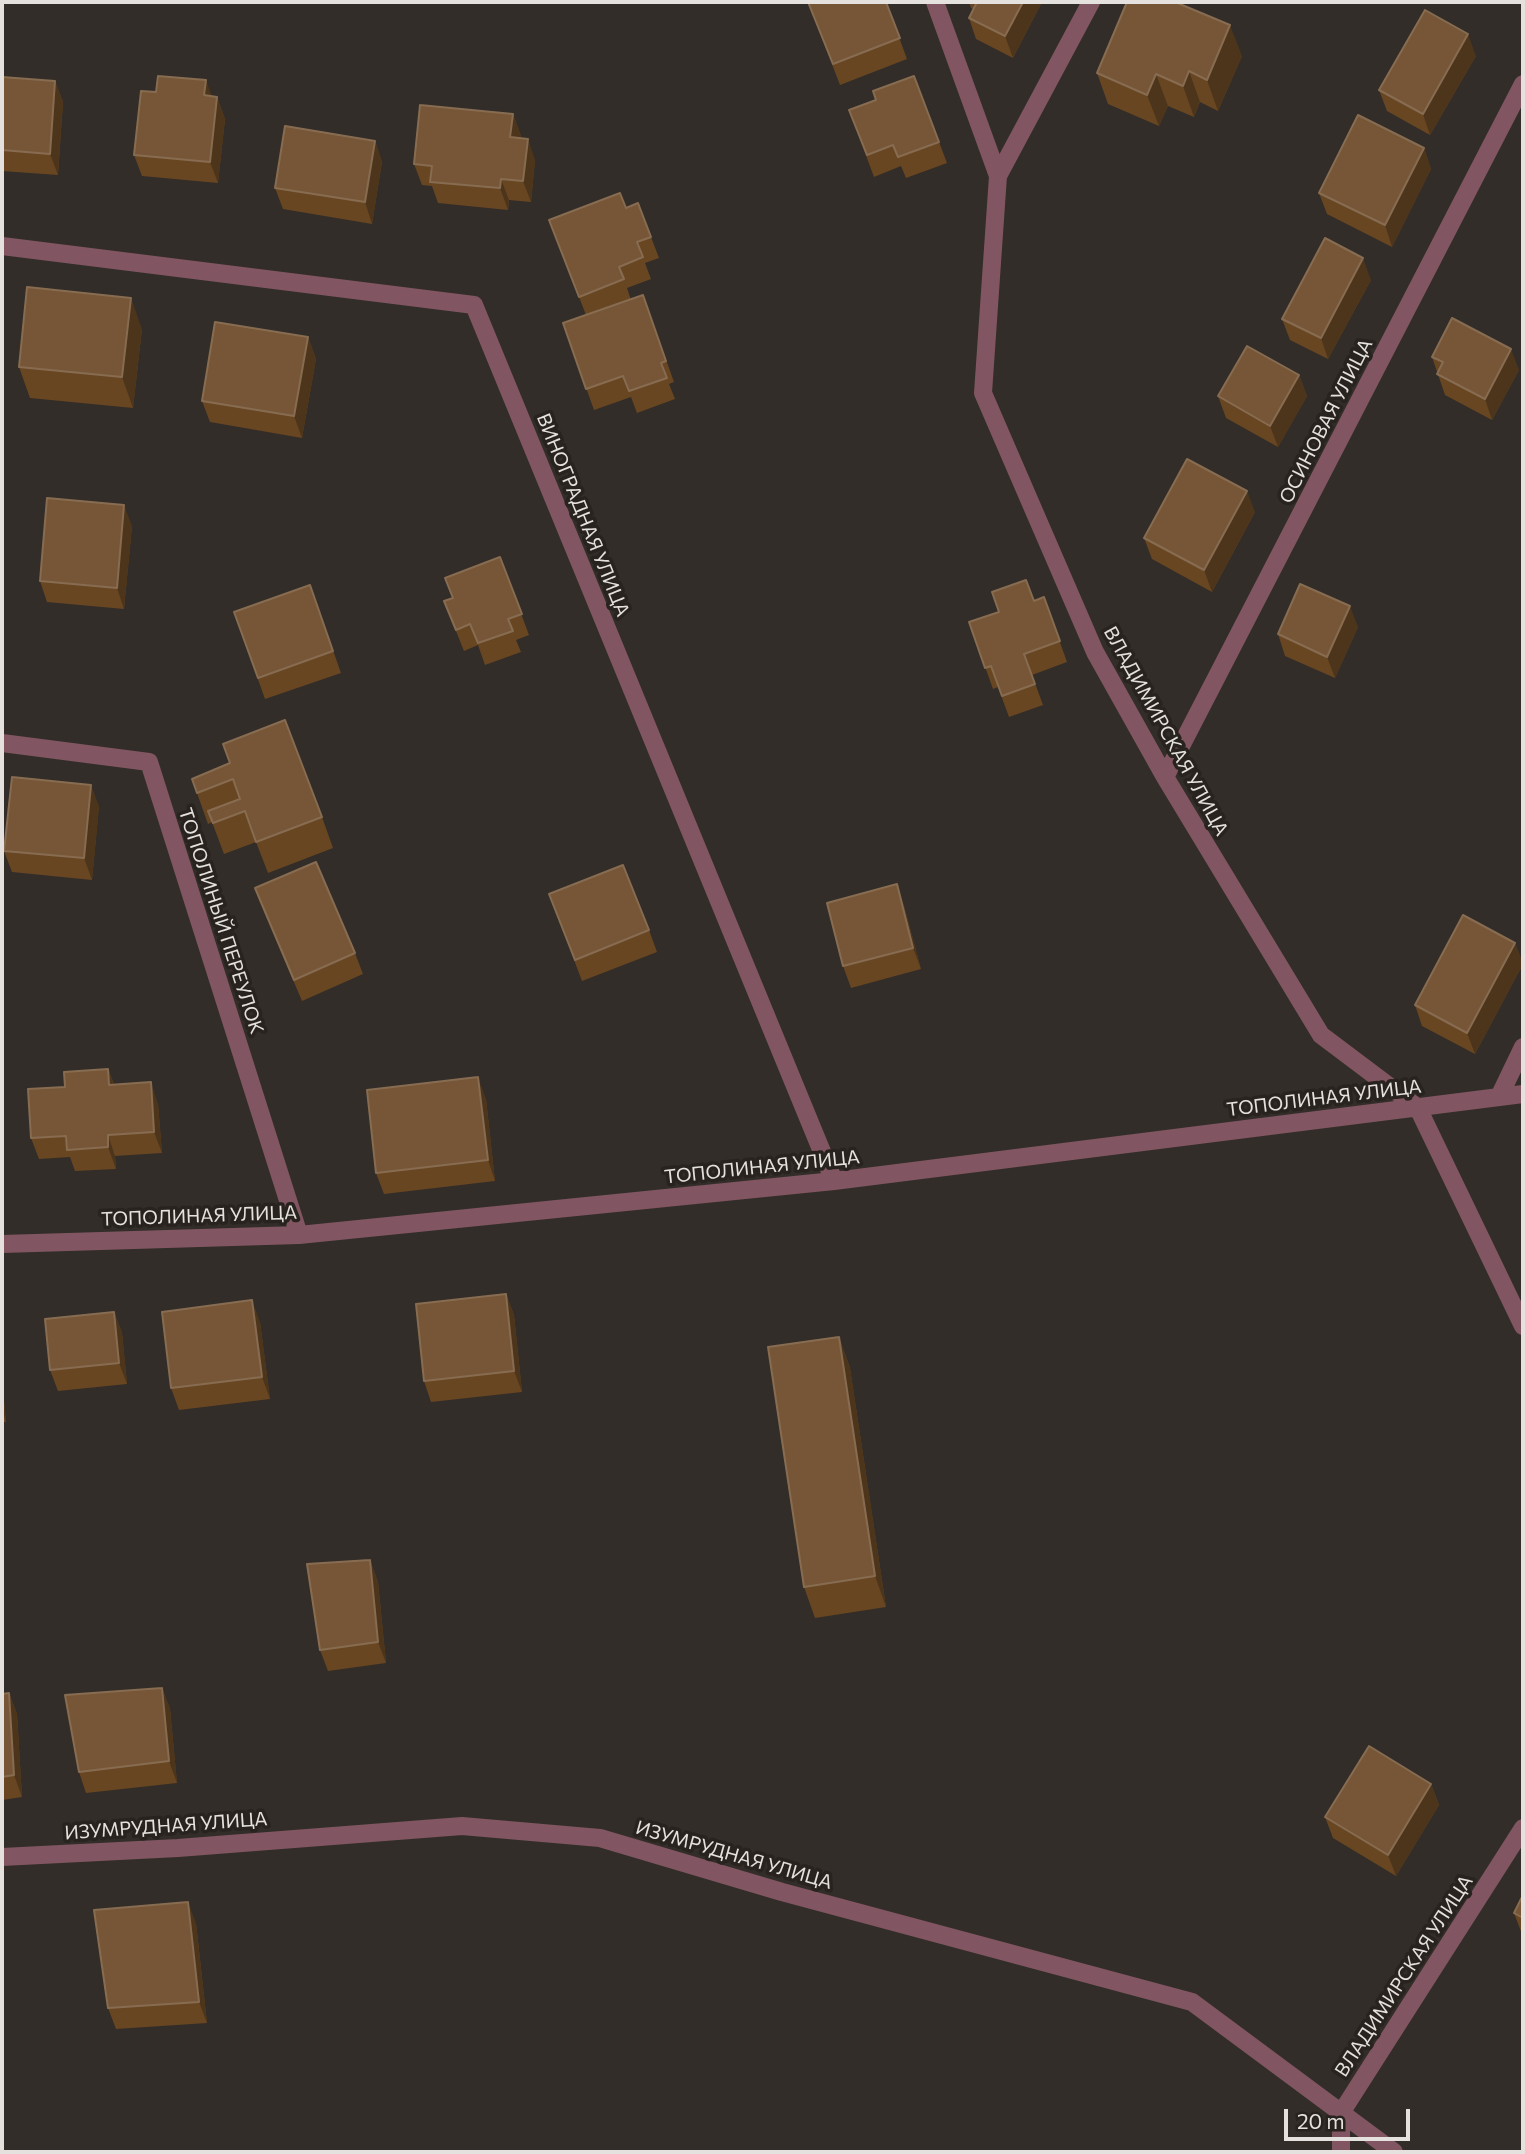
<!DOCTYPE html>
<meta charset="utf-8">
<style>
body{margin:0}
#map{position:relative;width:1525px;height:2154px;overflow:hidden;background:#322d28;font-family:Commissioner,sans-serif}
canvas{display:block}
.frame{position:absolute;inset:0;border:4px solid #e4e1de;pointer-events:none}
.scale{position:absolute;left:1284px;top:2109px;width:126px;height:32px;box-sizing:border-box;border:4px solid #e4e1de;border-top:0;padding-left:9px;font-size:21px;line-height:24px;white-space:nowrap;color:#e4e1de;-webkit-text-stroke:5px #28231e;paint-order:stroke}
</style>
<div id="map">
<canvas width="1525" height="2154"></canvas>
<div class="frame"></div>
<div class="scale">20 m</div>
</div>
<script>
const c = document.querySelector('canvas').getContext('2d');
c.lineJoin = 'round';
function poly(rows) {
  const path = new Path2D();
  for (const r of rows) {
    path.moveTo(r[0], r[1]);
    for (let i = 2; i < r.length; i += 2) path.lineTo(r[i], r[i + 1]);
  }
  return path;
}
function stroke(path, color, width, dash) {
  c.strokeStyle = color;
  c.lineWidth = width;
  c.lineCap = dash ? 'butt' : 'round';
  c.setLineDash(dash || []);
  c.stroke(path);
}
function paint(path, color) {
  c.fillStyle = color;
  c.fill(path, 'evenodd');
}
function label(font, color, halo, rows, align = 'center') {
  c.font = font + ' Commissioner,sans-serif';
  c.lineWidth = 7;
  c.setLineDash([]);
  c.textBaseline = 'middle';
  c.strokeStyle = halo;
  c.fillStyle = color;
  for (const [text, x, y, turn = 0] of rows) {
    c.save();
    c.translate(x, y);
    c.rotate((+turn || 0) * Math.PI / 180);
    c.textAlign = isNaN(turn) ? turn : align;
    if (halo) c.strokeText(text, 0, 0);
    c.fillText(text, 0, 0);
    c.restore();
  }
}
stroke(poly([
 [935,2,998,176,983,393,1095,652,1165,777,1321,1035,1418,1108,1523,1326],
 [998,176,1091,2],
 [2,246,474,305,834,1181],
 [2,743,149,762,299,1235],
 [1165,777,1523,84],
 [1499,1097,1523,1047],
 [2,1244,299,1235,834,1181,1523,1094],
 [2,1857,178,1848,462,1826,600,1838,782,1892,1192,2002,1394,2152],
 [1341,2152,1341,2113,1523,1828]
]), '#815662', 18);
paint(poly([
 [808,2,886,2,907,59,840,85],
 [969,2,1042,2,1013,58,976,39,969,18,973,9,971,8],
 [1242,56,1218,111,1200,102,1194,117,1168,106,1159,126,1108,104,1097,73],
 [1476,56,1430,135,1387,111,1379,90],
 [914,76,947,163,906,178,901,166,874,177,849,110,876,100],
 [2,77,55,81,63,102,58,175,2,171],
 [212,97,217,97,225,119,218,183,142,176,134,155],
 [513,114,521,136,520,138,535,160,531,202,509,200,508,210,438,203,432,186,422,185,414,164],
 [375,141,382,162,372,224,283,209,275,188],
 [1424,148,1431,169,1392,247,1327,214,1319,193],
 [638,203,659,258,645,263,651,279,627,288,631,300,643,295,674,382,669,384,675,399,637,413,631,397,594,410,563,323,586,315,549,220,626,208],
 [1371,280,1328,359,1290,340,1282,319],
 [142,329,133,408,30,398,19,367],
 [308,337,316,359,302,438,210,422,202,401],
 [1432,357,1519,370,1492,420,1445,395],
 [1299,375,1307,396,1278,447,1226,418,1218,396],
 [1255,512,1212,592,1152,559,1144,538],
 [132,526,124,609,47,602,40,581],
 [500,557,529,635,516,640,521,652,485,665,478,645,464,651,444,601,452,598],
 [310,585,341,673,265,699,234,612],
 [1044,597,1067,662,1032,675,1043,705,1009,717,998,687,993,689,969,622],
 [1358,627,1335,678,1285,656,1278,634],
 [230,764,322,817,333,848,268,873,256,842,224,854,212,822,208,824,192,779],
 [99,806,92,880,12,872,4,851],
 [897,884,904,906,921,969,851,988,843,966],
 [255,888,355,953,363,974,302,1001,263,909],
 [557,915,649,930,657,952,582,981],
 [1515,943,1523,964,1475,1054,1422,1026,1415,1005],
 [108,1069,114,1084,158,1104,162,1153,115,1156,116,1169,75,1171,70,1157,39,1159,31,1138,65,1087],
 [486,1099,495,1181,384,1194,376,1173],
 [506,1294,514,1315,522,1392,431,1402,424,1381],
 [114,1312,122,1333,127,1384,58,1391,50,1370],
 [260,1322,270,1399,179,1410,171,1388],
 [839,1337,850,1368,886,1607,815,1618,804,1587],
 [2,1379,6,1422,2,1422],
 [370,1560,378,1582,386,1663,328,1671,320,1650],
 [162,1688,170,1709,177,1783,86,1793,79,1772],
 [9,1693,17,1714,22,1797,2,1800,2,1694],
 [1431,1784,1439,1805,1396,1876,1333,1838,1325,1817],
 [1514,1913,1523,1918,1523,1935,1522,1934],
 [196,1923,207,2023,116,2029,108,2008]
]), '#684622');
paint(poly([
 [1023,2,1042,2,1013,58,1005,36],
 [1230,25,1242,56,1218,111,1207,80],
 [1468,34,1476,56,1430,135,1423,114],
 [1189,71,1200,102,1194,117,1183,86],
 [1156,74,1168,106,1159,126,1147,95],
 [206,80,214,102,204,95],
 [55,81,63,102,58,175,50,154],
 [217,97,225,119,218,183,210,162],
 [513,114,521,136,518,159,510,137],
 [528,139,535,160,531,202,523,181],
 [375,141,382,162,372,224,365,202],
 [1424,148,1431,169,1392,247,1385,225],
 [501,179,509,200,508,210,500,188],
 [1363,258,1371,280,1328,359,1321,338],
 [131,298,142,329,133,408,122,377],
 [308,337,316,359,302,438,294,416],
 [1511,349,1519,370,1492,420,1485,399],
 [1299,375,1307,396,1278,447,1270,426],
 [1247,491,1255,512,1212,592,1204,570],
 [124,505,132,526,124,609,117,588],
 [1350,606,1358,627,1335,678,1327,657],
 [91,785,99,806,92,880,84,858],
 [897,884,904,906,921,969,913,948],
 [1515,943,1523,964,1475,1054,1467,1033],
 [108,1069,116,1090,109,1085],
 [478,1077,486,1099,495,1181,488,1160],
 [151,1082,158,1104,162,1153,154,1132],
 [108,1135,115,1156,116,1169,108,1147],
 [506,1294,514,1315,522,1392,514,1371],
 [252,1300,260,1322,270,1399,262,1377],
 [114,1312,122,1333,127,1384,119,1363],
 [839,1337,850,1368,886,1607,875,1576],
 [2,1379,6,1422,2,1409],
 [370,1560,378,1582,386,1663,378,1642],
 [162,1688,170,1709,177,1783,169,1761],
 [9,1693,17,1714,22,1797,14,1775],
 [1431,1784,1439,1805,1396,1876,1388,1855],
 [188,1902,196,1923,207,2023,199,2002]
]), '#4d351c');
const building = poly([
 [808,2,886,2,900,38,833,64,808,2],
 [977,2,1023,2,1005,36,969,18,977,2],
 [1127,2,1175,2,1230,25,1207,80,1189,71,1183,86,1156,74,1147,95,1097,73,1127,2],
 [1425,10,1468,34,1423,114,1379,90,1425,10],
 [158,76,206,80,204,95,217,97,210,162,134,155,141,91,156,92,158,76],
 [914,76,939,142,898,157,893,145,867,155,849,110,876,100,873,91,914,76],
 [2,77,55,81,50,154,2,150,2,77],
 [420,105,513,114,510,137,528,139,523,181,501,179,500,188,430,182,432,166,414,164,420,105],
 [1358,115,1424,148,1385,225,1319,193,1358,115],
 [285,126,375,141,365,202,275,188,285,126],
 [620,193,626,208,638,203,651,237,637,242,643,257,619,267,624,279,579,297,549,220,620,193],
 [1325,238,1363,258,1321,338,1282,319,1325,238],
 [27,287,131,298,122,377,19,367,27,287],
 [643,295,666,361,661,363,667,378,629,391,623,376,586,389,563,323,643,295],
 [1452,318,1511,349,1485,399,1437,374,1443,362,1432,357,1452,318],
 [215,322,308,337,294,416,202,401,215,322],
 [1247,346,1299,375,1270,426,1218,396,1247,346],
 [1187,459,1247,491,1204,570,1144,538,1187,459],
 [47,498,124,505,117,588,40,581,47,498],
 [500,557,522,614,508,619,513,631,478,643,470,624,456,630,444,601,453,598,445,578,500,557],
 [1026,580,1034,601,1044,597,1060,641,1024,654,1035,684,1002,696,991,666,985,668,969,622,999,612,992,592,1026,580],
 [1300,584,1350,606,1327,657,1278,634,1300,584],
 [310,585,333,651,258,678,234,612,310,585],
 [285,720,322,817,256,842,245,811,213,823,208,811,240,799,233,779,197,793,192,779,230,763,223,744,285,720],
 [12,777,91,785,84,858,4,851,12,777],
 [316,862,355,953,294,980,255,888,316,862],
 [623,865,649,930,575,960,549,894,623,865],
 [897,884,913,948,843,966,827,903,897,884],
 [1463,915,1515,943,1467,1033,1415,1005,1463,915],
 [108,1069,109,1085,151,1082,154,1132,108,1135,108,1147,67,1150,66,1136,31,1138,28,1089,65,1087,64,1072,108,1069],
 [478,1077,488,1160,376,1173,367,1090,478,1077],
 [506,1294,514,1371,424,1381,416,1304,506,1294],
 [252,1300,262,1377,171,1388,162,1312,252,1300],
 [114,1312,119,1363,50,1370,45,1319,114,1312],
 [839,1337,875,1576,804,1587,768,1347,839,1337],
 [370,1560,378,1642,320,1650,307,1564,370,1560],
 [162,1688,169,1761,79,1772,65,1695,162,1688],
 [9,1693,14,1775,2,1777,2,1694,9,1693],
 [1369,1746,1431,1784,1388,1855,1325,1817,1369,1746],
 [1523,1895,1523,1918,1514,1913,1523,1895],
 [188,1902,199,2002,108,2008,94,1910,188,1902]
]);
paint(building, '#765636');
stroke(building, '#876c51', 2);
label('19px', '#e4e1de', '#28231e', [
 ["ОСИНОВАЯ УЛИЦА",1326,421,-63],
 ["ВИНОГРАДНАЯ УЛИЦА",583,515,68],
 ["ВЛАДИМИРСКАЯ УЛИЦА",1166,731,61],
 ["ТОПОЛИНЫЙ ПЕРЕУЛОК",221,921,72],
 ["ТОПОЛИНАЯ УЛИЦА",1324,1098,-7],
 ["ТОПОЛИНАЯ УЛИЦА",762,1167,-6],
 ["ТОПОЛИНАЯ УЛИЦА",199,1216,-2],
 ["ИЗУМРУДНАЯ УЛИЦА",166,1826,-4],
 ["ИЗУМРУДНАЯ УЛИЦА",734,1855,16],
 ["ВЛАДИМИРСКАЯ УЛИЦА",1404,1976,-57]
]);
</script>
